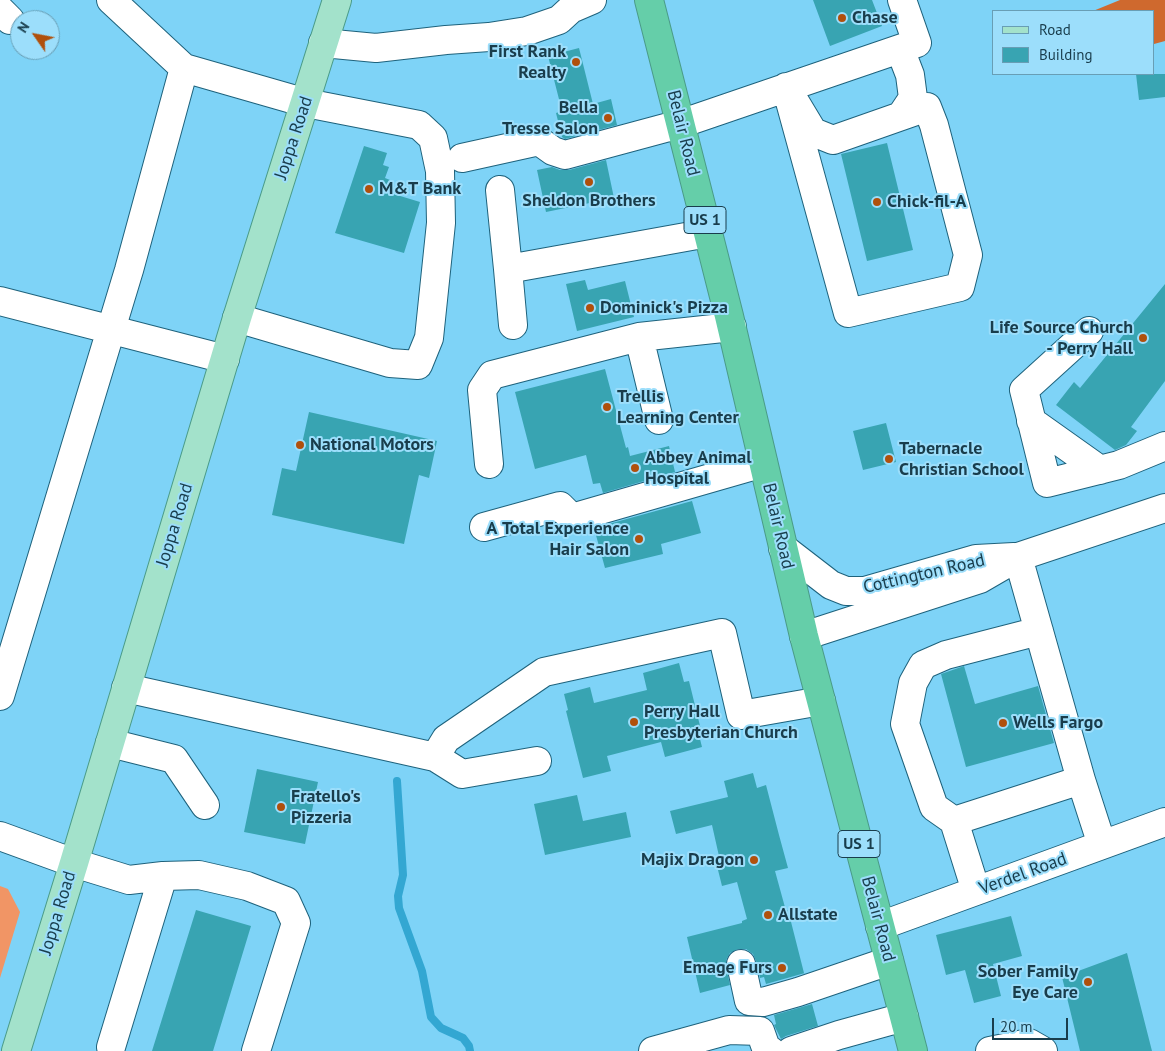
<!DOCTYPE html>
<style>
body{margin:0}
#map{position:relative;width:1165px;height:1051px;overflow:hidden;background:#7ed3f7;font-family:"PT Sans",sans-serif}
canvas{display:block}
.legend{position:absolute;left:992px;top:10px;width:162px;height:65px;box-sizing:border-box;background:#9cdefb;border:1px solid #689eb5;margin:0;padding:6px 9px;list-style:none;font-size:15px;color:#193d4c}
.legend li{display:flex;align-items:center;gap:10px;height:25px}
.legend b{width:25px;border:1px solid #689eb5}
.north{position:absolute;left:10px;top:10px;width:50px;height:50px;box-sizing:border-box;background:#9cdefb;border:1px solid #689eb5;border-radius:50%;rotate:303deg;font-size:14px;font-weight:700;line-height:20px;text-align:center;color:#193d4c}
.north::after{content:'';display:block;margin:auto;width:18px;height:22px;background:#b0500c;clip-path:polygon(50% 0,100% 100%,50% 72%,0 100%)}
.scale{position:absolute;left:992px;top:1018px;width:76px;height:22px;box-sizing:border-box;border:2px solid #193d4c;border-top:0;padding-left:6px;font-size:15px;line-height:18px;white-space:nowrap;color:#193d4c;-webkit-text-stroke:4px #9cdefb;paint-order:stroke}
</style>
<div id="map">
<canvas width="1165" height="1051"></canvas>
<ul class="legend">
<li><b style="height:6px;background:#a3e2cb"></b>Road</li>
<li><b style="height:14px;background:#38a4b2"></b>Building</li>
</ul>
<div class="north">N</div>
<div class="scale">20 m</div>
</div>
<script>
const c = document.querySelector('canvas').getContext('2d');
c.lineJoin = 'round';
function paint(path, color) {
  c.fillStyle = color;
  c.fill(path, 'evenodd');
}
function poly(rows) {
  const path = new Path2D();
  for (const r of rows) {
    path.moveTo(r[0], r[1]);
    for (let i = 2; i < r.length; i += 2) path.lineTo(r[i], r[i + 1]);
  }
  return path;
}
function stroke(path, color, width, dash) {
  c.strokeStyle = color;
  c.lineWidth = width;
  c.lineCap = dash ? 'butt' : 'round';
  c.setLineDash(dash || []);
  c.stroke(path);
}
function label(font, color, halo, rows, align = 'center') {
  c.font = font + ' "PT Sans",sans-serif';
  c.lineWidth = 4;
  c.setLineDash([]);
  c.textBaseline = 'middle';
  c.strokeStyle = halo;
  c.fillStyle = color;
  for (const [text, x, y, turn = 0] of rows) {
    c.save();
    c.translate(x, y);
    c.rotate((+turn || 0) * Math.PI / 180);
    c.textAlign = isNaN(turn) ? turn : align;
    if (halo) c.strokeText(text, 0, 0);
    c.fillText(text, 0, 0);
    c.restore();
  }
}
paint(poly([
 [0,886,8,889,20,912,0,978]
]), '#f19565');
paint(poly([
 [1120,0,1165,0,1165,41,1154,44,1154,11,1093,11]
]), '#cf692e');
stroke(poly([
 [397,781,403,875,398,896,399,908,422,971,431,1017,441,1028,463,1038,469,1046,470,1051]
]), '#33a7d2', 8);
paint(poly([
 [813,0,872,0,882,26,830,46],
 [579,48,593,104,611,99,617,125,565,139,562,137,556,113,562,111,548,56],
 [1136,74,1165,74,1165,97,1139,100],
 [887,143,913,250,867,261,841,154],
 [364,146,387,153,383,165,389,167,385,178,390,180,387,192,420,202,404,253,335,233],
 [606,160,614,198,546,212,537,170,552,167,560,170,569,170],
 [585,280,588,290,625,281,634,317,577,331,566,284],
 [1165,284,1165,381,1131,427,1137,431,1126,445,1115,450,1056,405,1074,382,1080,388],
 [605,369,626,448,628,447,630,456,669,446,675,472,603,493,600,483,593,484,586,455,535,469,515,392],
 [309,412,437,441,429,478,419,475,404,544,272,515,282,468,296,471],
 [886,423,896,462,863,470,853,431],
 [692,501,701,533,661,544,663,554,605,568,594,528],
 [679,663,684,682,689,681,702,734,699,735,702,747,665,757,661,742,607,756,611,771,583,778,566,711,568,710,564,694,590,687,594,703,647,690,643,673],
 [964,666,975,704,1038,686,1054,743,966,767,941,674],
 [257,769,318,782,305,844,244,832],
 [753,773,757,788,766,785,779,835,788,868,775,871,786,911,788,910,804,973,805,973,766,984,764,977,760,978,756,961,753,954,746,949,738,949,730,953,726,960,726,967,730,985,700,993,687,937,742,923,742,921,747,919,737,882,722,886,717,866,721,865,712,825,676,834,670,811,728,797,724,781],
 [577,795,583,821,626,812,631,837,545,855,534,804],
 [196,910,251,926,213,1051,152,1051],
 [1011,916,1022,956,993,964,1001,996,974,1003,965,970,946,975,936,935],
 [1127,953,1152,1051,1080,1051,1062,977],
 [812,1004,818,1026,786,1036,781,1039,774,1025,776,1024,774,1015]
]), '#38a4b2');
const minor = poly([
 [111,0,184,68,306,103,419,125,433,138,440,171,441,223,429,338,418,365,390,363,237,318],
 [0,10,10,20],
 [323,43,376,48,446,40,489,37,527,31,559,20,571,9,592,0],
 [900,49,910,75,913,98,901,116],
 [786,87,813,132,833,140,927,107,934,125,968,255,960,287,848,313,786,87],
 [462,158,539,141,553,151,565,155,680,124,917,43,902,0],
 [500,190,508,269,708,233],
 [508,269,513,325],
 [0,301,225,359],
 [1089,331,1024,390,1047,483,1119,465,1165,446],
 [639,337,659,420],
 [1031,421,1100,470],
 [489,464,482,390,492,375,639,337,732,327],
 [484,527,560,506,572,518,763,463],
 [783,548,831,585,846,591,865,591,976,559,1014,557],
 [1018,557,1081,780],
 [804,636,980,579,1018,557,1165,508],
 [126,688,435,757,446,739,544,672,722,633,741,715,821,701],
 [0,696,129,270,184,68],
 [110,743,174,759,205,805],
 [435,757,462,774,537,761],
 [954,821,934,807,905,724,913,683,923,665,946,655,1039,631],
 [0,836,74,863,129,880,163,876,199,875,247,886,286,901,296,923,256,1051],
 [976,891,954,821,1081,780,1102,845],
 [880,926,1165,822],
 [741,964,749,1001,763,1002,798,992,889,961],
 [111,1047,163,876],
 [653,1051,729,1030,760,1031,766,1048,771,1051],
 [791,1051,839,1035,904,1017],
 [990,1051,1029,1043,1043,1051]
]);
const major = poly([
 [16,1051,74,863,237,318,337,0]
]);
const highway = poly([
 [649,0,729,316,804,636,913,1051]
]);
stroke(minor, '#1e627c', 30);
stroke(major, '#4a9b88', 30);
stroke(highway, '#4a9b88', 30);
stroke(minor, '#fff', 28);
stroke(major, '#a3e2cb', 28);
stroke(highway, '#65cea9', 28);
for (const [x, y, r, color] of [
 [842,18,5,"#b0500c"],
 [576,62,5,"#b0500c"],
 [608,118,5,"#b0500c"],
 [589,182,5,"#b0500c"],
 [369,189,5,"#b0500c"],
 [877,202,5,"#b0500c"],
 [590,308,5,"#b0500c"],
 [1143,338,5,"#b0500c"],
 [607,407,5,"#b0500c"],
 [300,445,5,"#b0500c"],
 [889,459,5,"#b0500c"],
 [635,468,5,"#b0500c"],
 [639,539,5,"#b0500c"],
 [634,722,5,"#b0500c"],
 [1003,723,5,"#b0500c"],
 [281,807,5,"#b0500c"],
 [754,860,5,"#b0500c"],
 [768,915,5,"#b0500c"],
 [782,968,5,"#b0500c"],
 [1088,982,5,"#b0500c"]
]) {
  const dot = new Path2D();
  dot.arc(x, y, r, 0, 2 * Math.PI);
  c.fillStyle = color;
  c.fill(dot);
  stroke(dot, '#9cdefb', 2);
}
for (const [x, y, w] of [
 [705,220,42],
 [859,844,42]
]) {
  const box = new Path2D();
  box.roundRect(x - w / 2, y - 13.5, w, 27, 4);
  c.fillStyle = '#9cdefb';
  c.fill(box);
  stroke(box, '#193d4c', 1);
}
label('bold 16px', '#193d4c', null, [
 ["US 1",705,220],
 ["US 1",859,844]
]);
label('bold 18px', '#193d4c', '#9cdefb', [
 ["Chase",852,18],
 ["First Rank",566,52,"right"],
 ["Realty",566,73,"right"],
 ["Bella",598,108,"right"],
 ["Tresse Salon",598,129,"right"],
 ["M&T Bank",379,189],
 ["Sheldon Brothers",589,201,"center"],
 ["Chick-fil-A",887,202],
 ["Dominick's Pizza",600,308],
 ["Life Source Church",1133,328,"right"],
 ["- Perry Hall",1133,349,"right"],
 ["Trellis",617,397],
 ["Learning Center",617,418],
 ["National Motors",310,445],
 ["Tabernacle",899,449],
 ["Christian School",899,470],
 ["Abbey Animal",645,458],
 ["Hospital",645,479],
 ["A Total Experience",629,529,"right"],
 ["Hair Salon",629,550,"right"],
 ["Perry Hall",644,712],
 ["Presbyterian Church",644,733],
 ["Wells Fargo",1013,723],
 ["Fratello's",291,797],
 ["Pizzeria",291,818],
 ["Majix Dragon",744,860,"right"],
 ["Allstate",778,915],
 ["Emage Furs",772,968,"right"],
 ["Sober Family",1078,972,"right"],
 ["Eye Care",1078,993,"right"]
], 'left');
label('18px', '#193d4c', '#9cdefb', [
 ["Belair Road",683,133,76],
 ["Joppa Road",294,138,-72],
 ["Joppa Road",175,525,-73],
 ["Belair Road",778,526,77],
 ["Cottington Road",924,574,-13],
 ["Verdel Road",1023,874,-20],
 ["Joppa Road",58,913,-73],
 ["Belair Road",878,919,75]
]);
</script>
